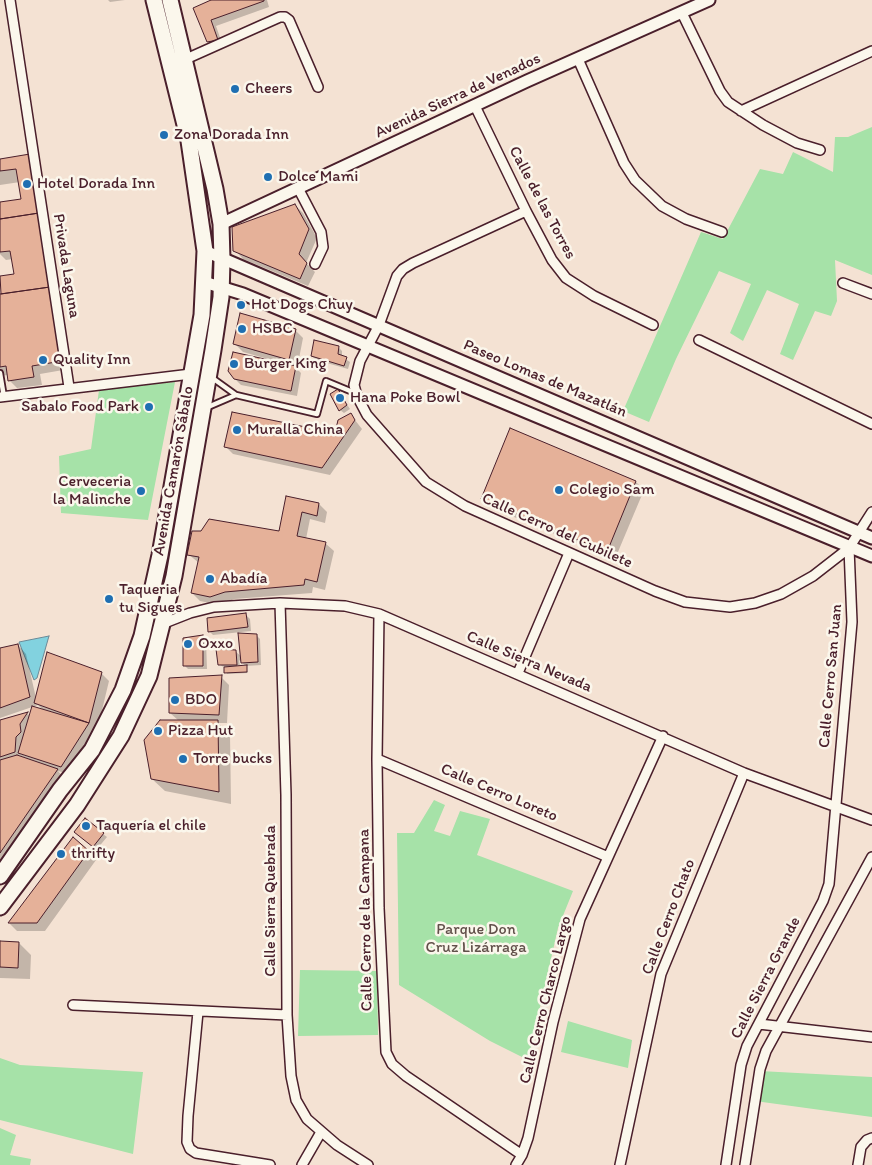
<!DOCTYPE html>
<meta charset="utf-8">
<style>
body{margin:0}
canvas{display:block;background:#f4e2d3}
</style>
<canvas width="872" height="1165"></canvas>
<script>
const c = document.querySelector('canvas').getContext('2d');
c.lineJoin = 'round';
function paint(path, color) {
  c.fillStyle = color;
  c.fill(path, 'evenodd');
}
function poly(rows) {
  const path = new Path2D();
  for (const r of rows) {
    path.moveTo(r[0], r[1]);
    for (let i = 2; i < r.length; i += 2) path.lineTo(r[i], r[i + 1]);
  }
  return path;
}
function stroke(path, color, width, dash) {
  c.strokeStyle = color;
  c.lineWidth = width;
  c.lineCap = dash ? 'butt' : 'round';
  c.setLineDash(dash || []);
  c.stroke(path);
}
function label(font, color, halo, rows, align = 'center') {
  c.font = font + ' Itim,sans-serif';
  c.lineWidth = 5;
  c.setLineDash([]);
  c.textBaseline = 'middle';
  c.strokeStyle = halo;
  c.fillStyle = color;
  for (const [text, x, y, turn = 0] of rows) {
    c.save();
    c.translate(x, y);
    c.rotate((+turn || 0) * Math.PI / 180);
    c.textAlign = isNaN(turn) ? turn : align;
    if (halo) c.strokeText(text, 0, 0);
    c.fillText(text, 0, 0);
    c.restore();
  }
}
paint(poly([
 [872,127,872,275,835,260,837,301,831,316,815,311,793,360,780,354,799,304,767,290,743,341,730,333,751,284,719,271,676,359,649,422,623,411,701,232,723,239,760,169,783,174,793,152,833,172,835,137,848,137],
 [175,382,148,520,61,513,59,456,91,449,99,390],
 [434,800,445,805,434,831,450,836,460,811,490,819,477,855,573,891,558,928,528,1060,490,1041,399,985,397,833,414,833],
 [300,970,377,971,378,1035,298,1036],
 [568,1021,632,1040,628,1068,561,1052],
 [0,1058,20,1065,143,1072,133,1154,0,1120],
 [760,1071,872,1077,872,1117,755,1101],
 [0,1128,16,1135,10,1155,31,1159,30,1165,0,1165]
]), '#a6e2a8');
const water = poly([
 [49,636,37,678,34,680,19,642,49,636]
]);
paint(water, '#82d2df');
stroke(water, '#6c8a97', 1);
paint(poly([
 [108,0,125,0,110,2],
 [214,0,267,0,269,7,216,26,223,46,214,48,208,42],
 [29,156,41,168,50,225,47,225,69,369,40,374,42,385,17,388,9,380,8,375,0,376,0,296,2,295,0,278,15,275,13,259,6,260,0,254,0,203,22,200,20,182,0,185,0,160],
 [295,205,303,213,317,238,306,263,315,272,308,286,243,259,235,250],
 [295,330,303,338,297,369,301,373,297,396,241,385,235,379,268,359,243,352,235,344],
 [338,347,342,351,342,357,350,362,348,369,316,360,312,356],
 [338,391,350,409,344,413,340,410],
 [351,415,362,429,330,475,233,454,225,446,336,435],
 [636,482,644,490,615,559,490,507,482,499],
 [287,497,319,504,327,512,325,523,310,519,306,539,325,543,334,551,325,590,313,587,312,593,234,599,219,605,200,601,192,593,199,563,188,554,280,533],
 [246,615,250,619,251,631,213,635,209,631],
 [256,635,260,639,261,665,246,666,239,660,240,667,246,667,248,673,227,674,225,668,219,664,235,651,242,657],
 [202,636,206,640,207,669,188,669,184,665],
 [18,645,26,654,36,698,101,673,109,681,97,731,69,774,58,771,65,779,0,872,0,721,27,713,30,716,43,710,38,705,0,718,0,649],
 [221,677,229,685,227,723,218,723,230,734,231,804,165,791,152,779,179,721,170,713],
 [103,834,107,837,97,849,80,835],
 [73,838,96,860,45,931,17,931,9,923],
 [0,942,19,943,31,955,30,979,0,978]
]), '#0003');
const building = poly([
 [211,0,264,0,264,1,211,20,218,40,207,42,193,8,211,0],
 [30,154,39,213,0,219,0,202,21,199,16,169,0,171,0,159,30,154],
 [295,204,309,229,299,254,307,263,300,279,233,251,232,227,295,204],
 [39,213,50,287,1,294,0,276,14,274,10,251,0,252,0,219,39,213],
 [50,287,62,361,32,366,34,377,8,381,6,366,0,367,0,294,50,287],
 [240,313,296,329,289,360,233,344,240,313],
 [314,340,339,346,338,354,347,357,344,366,311,356,314,340],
 [233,352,296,366,291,391,234,379,228,371,233,352],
 [338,389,347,405,339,411,330,394,338,389],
 [232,412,335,433,338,420,351,413,355,420,322,468,224,447,232,412],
 [510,428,636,481,607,552,481,499,510,428],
 [286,496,319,503,317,516,302,512,297,536,326,542,317,582,305,579,304,585,225,592,210,597,191,593,199,557,187,555,192,531,201,531,209,519,279,531,286,496],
 [246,613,248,627,208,632,207,618,246,613],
 [238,633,257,634,258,662,241,663,238,633],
 [203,635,203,666,183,666,183,638,203,635],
 [18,644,30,697,0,708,0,648,18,644],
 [216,649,236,650,237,665,218,665,216,649],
 [47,652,102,672,89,723,34,703,47,652],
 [247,665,247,672,224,673,224,667,247,665],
 [222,675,219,715,169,713,169,678,222,675],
 [32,706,89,723,61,767,18,753,32,706],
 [28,712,20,724,21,732,16,737,15,752,0,757,0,720,28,712],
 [160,720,218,720,219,792,151,779,144,740,160,720],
 [17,755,58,769,0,853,0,760,17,755],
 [85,818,104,833,93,847,74,832,85,818],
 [73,837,89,851,37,923,8,923,73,837],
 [0,941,19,942,18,968,0,967,0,941]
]);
paint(building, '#e5b199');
stroke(building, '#4a1f2b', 1);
const service = poly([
 [0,373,4,397],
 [211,377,236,395,317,414,326,381,355,393],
 [208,407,236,395]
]);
const minor = poly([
 [10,0,69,387],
 [682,13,720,91,728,102,763,125,797,143,820,150],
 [186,59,280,17,285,17,289,20,318,87],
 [578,59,624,163,635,180,662,206,686,219,722,232],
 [475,106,526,211,552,260,566,278,594,296,653,325],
 [741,111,872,51],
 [298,188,321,232,323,247,315,264],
 [526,211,413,263,403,269,397,276,379,325,360,361,354,385,357,396,367,415,426,482,465,506,655,591,685,602,730,607,755,603,781,594,813,576,849,548,872,512],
 [843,283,872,294],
 [699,340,872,424],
 [0,397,191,374],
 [280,603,286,795,287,1015,291,1076,296,1100,307,1119,337,1145,368,1165],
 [379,614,377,759,379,908,386,1052,392,1064,406,1076,522,1155],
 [162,624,190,613,214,607,280,603,345,606,379,614,744,773,872,820],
 [518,673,569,553],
 [377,759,608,857],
 [73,1005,287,1015],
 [198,1012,188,1116,187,1142,190,1149,196,1153,270,1165],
 [759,1024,872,1037],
 [302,1165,321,1132],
 [516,1165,522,1155,528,1138,553,1022,580,919,663,736],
 [620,1165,661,974,744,773],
 [726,1165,741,1065,747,1046,823,901,829,884,852,622,849,548],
 [745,1165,760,1069,766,1051,872,857],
 [858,1165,861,1147,867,1140,872,1138]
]);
const tertiary = poly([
 [221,224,527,81,709,0],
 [205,251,872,538],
 [204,282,243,294,872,556]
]);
const primary = poly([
 [0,876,60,790,92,750,123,690,142,636,160,555,202,315,205,251,189,141,154,0],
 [0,907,77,805,121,736,149,676,174,576,213,350,221,297,222,260,221,224,215,189,170,0]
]);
stroke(service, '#4a1f2b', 8);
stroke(minor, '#4a1f2b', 12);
stroke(tertiary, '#4a1f2b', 15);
stroke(primary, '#4a1f2b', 19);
stroke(service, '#fbf7ec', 4.5);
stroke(minor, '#fbf7ec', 9);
stroke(tertiary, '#fbf7ec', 11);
stroke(primary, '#fbf7ec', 15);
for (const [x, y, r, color] of [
 [235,89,5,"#1f6fb2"],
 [164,135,5,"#1f6fb2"],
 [268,177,5,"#1f6fb2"],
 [27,184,5,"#1f6fb2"],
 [241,305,5,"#1f6fb2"],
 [242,329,5,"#1f6fb2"],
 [43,360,5,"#1f6fb2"],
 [234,364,5,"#1f6fb2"],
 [340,398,5,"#1f6fb2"],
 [149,407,5,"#1f6fb2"],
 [237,430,5,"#1f6fb2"],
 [559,490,5,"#1f6fb2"],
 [141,491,5,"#1f6fb2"],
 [210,579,5,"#1f6fb2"],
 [109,599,5,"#1f6fb2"],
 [188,644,5,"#1f6fb2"],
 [175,700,5,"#1f6fb2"],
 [158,731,5,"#1f6fb2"],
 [183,759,5,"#1f6fb2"],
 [86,826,5,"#1f6fb2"],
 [61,854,5,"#1f6fb2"]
]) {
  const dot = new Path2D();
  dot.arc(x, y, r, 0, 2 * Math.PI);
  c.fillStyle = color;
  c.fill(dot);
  stroke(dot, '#fbf7ec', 2);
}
label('16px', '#4a1f2b', '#fbf7ec', [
 ["Cheers",245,89],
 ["Zona Dorada Inn",174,135],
 ["Dolce Mami",278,177],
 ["Hotel Dorada Inn",37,184],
 ["Hot Dogs Chuy",251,305],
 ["HSBC",252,329],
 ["Quality Inn",53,360],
 ["Burger King",244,364],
 ["Hana Poke Bowl",350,398],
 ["Sabalo Food Park",139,407,"right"],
 ["Muralla China",247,430],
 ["Cerveceria",131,482,"right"],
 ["la Malinche",131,500,"right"],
 ["Colegio Sam",569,490],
 ["Abadía",220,579],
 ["Taqueria",119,590],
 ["tu Sigues",119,608],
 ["Oxxo",198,644],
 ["BDO",185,700],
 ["Pizza Hut",168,731],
 ["Torre bucks",193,759],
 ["Taquería el chile",96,826],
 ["thrifty",71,854]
], 'left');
label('16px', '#4a1f2b', '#fbf7ec', [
 ["Avenida Sierra de Venados",458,96,-25],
 ["Calle de las Torres",542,203,62],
 ["Privada Laguna",66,266,81],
 ["Paseo Lomas de Mazatlán",545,379,23],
 ["Avenida Camarón Sábalo",174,471,-80],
 ["Calle Cerro del Cubilete",557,531,24],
 ["Calle Sierra Nevada",529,662,23],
 ["Calle Cerro San Juan",831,676,-85],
 ["Calle Cerro Loreto",499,793,23],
 ["Calle Sierra Quebrada",271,901,-90],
 ["Calle Cerro Chato",669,917,-69],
 ["Calle Cerro de la Campana",366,920,-91],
 ["Calle Sierra Grande",766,978,-63],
 ["Calle Cerro Charco Largo",546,1000,-76]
]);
label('16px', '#61504a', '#fbf7ec', [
 ["Parque Don",476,930],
 ["Cruz Lizárraga",476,948]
]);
</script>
